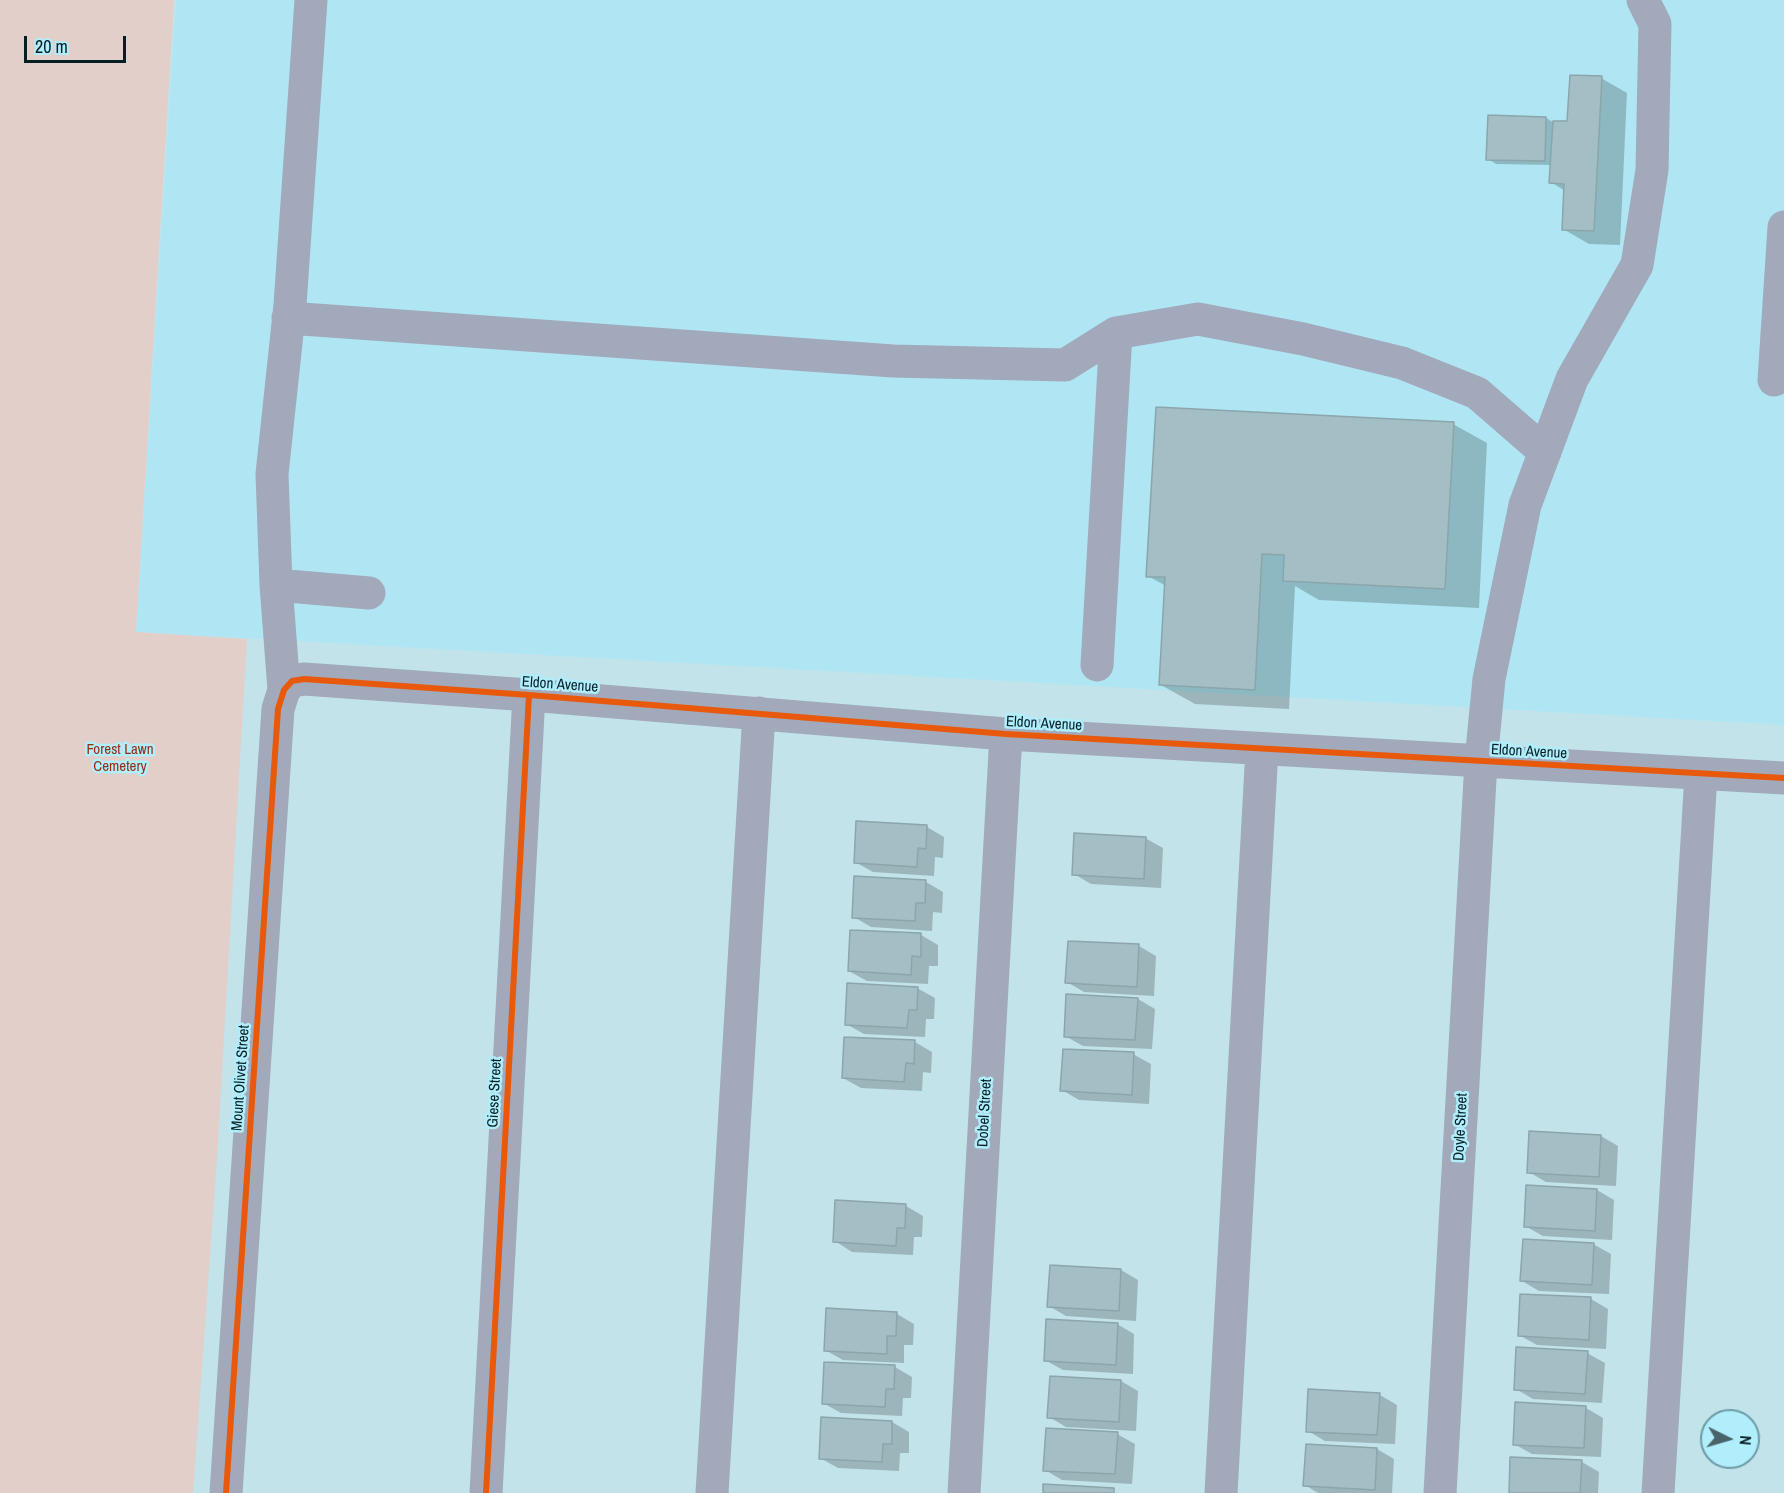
<!DOCTYPE html>
<style>
body{margin:0}
#map{position:relative;width:1784px;height:1493px;overflow:hidden;background:#c2e3ea;font-family:"Archivo Narrow",sans-serif}
canvas{display:block}
.north{position:absolute;left:1700px;top:1409px;width:60px;height:60px;box-sizing:border-box;background:#b0eefc;border:2px solid #6c9ba6;border-radius:50%;rotate:95deg;font-size:16px;font-weight:700;line-height:24px;text-align:center;color:#061f24}
.north::after{content:'';display:block;margin:auto;width:21px;height:27px;background:#486469;clip-path:polygon(50% 0,100% 100%,50% 72%,0 100%)}
.scale{position:absolute;left:24px;top:36px;width:102px;height:27px;box-sizing:border-box;border:3px solid #061f24;border-top:0;padding-left:8px;font-size:18px;line-height:21px;white-space:nowrap;color:#061f24;-webkit-text-stroke:4px #b0eefc;paint-order:stroke}
</style>
<div id="map">
<canvas width="1784" height="1493"></canvas>
<div class="north">N</div>
<div class="scale">20 m</div>
</div>
<script>
const c = document.querySelector('canvas').getContext('2d');
c.lineJoin = 'round';
function paint(path, color) {
  c.fillStyle = color;
  c.fill(path, 'evenodd');
}
function poly(rows) {
  const path = new Path2D();
  for (const r of rows) {
    path.moveTo(r[0], r[1]);
    for (let i = 2; i < r.length; i += 2) path.lineTo(r[i], r[i + 1]);
  }
  return path;
}
function stroke(path, color, width, dash) {
  c.strokeStyle = color;
  c.lineWidth = width;
  c.lineCap = dash ? 'butt' : 'round';
  c.setLineDash(dash || []);
  c.stroke(path);
}
function label(font, color, halo, rows, align = 'center') {
  c.font = font + ' "Archivo Narrow",sans-serif';
  c.lineWidth = 5;
  c.setLineDash([]);
  c.textBaseline = 'middle';
  c.strokeStyle = halo;
  c.fillStyle = color;
  for (const [text, x, y, turn = 0] of rows) {
    c.save();
    c.translate(x, y);
    c.rotate((+turn || 0) * Math.PI / 180);
    c.textAlign = isNaN(turn) ? turn : align;
    if (halo) c.strokeText(text, 0, 0);
    c.fillText(text, 0, 0);
    c.restore();
  }
}
paint(poly([
 [176,0,1782,0,1784,1,1784,725,136,632]
]), '#b0e6f3');
paint(poly([
 [0,0,174,0,136,632,247,639,217,1159,193,1493,0,1493]
]), '#e2cfca');
paint(poly([
 [1601,78,1627,93,1620,245,1589,244,1563,229,1565,191,1551,182,1552,165,1496,164,1488,159,1546,118,1553,122,1569,123],
 [1453,424,1487,443,1479,608,1319,600,1295,586,1289,709,1195,704,1161,685,1166,586,1148,576],
 [927,827,944,837,943,858,935,857,934,876,873,872,855,862],
 [1145,838,1163,848,1161,888,1091,884,1074,874],
 [926,882,943,892,942,913,933,912,932,931,871,927,854,917],
 [921,935,938,945,938,966,929,966,928,984,867,981,849,971],
 [1139,946,1156,956,1154,996,1084,992,1067,982],
 [917,988,935,998,934,1019,926,1019,925,1037,864,1034,846,1024],
 [1138,999,1155,1009,1152,1049,1083,1046,1065,1036],
 [845,1038,915,1042,932,1052,931,1073,923,1072,922,1091,861,1088,843,1078],
 [1133,1054,1151,1064,1149,1104,1079,1100,1062,1090],
 [1601,1136,1618,1146,1616,1186,1546,1182,1529,1172],
 [1527,1186,1597,1190,1614,1200,1612,1240,1543,1236,1525,1226],
 [906,1206,923,1216,922,1237,914,1237,913,1255,852,1252,835,1241],
 [1593,1244,1611,1254,1609,1294,1539,1291,1522,1281],
 [1121,1270,1138,1280,1136,1321,1066,1316,1049,1306],
 [1591,1299,1608,1309,1606,1349,1537,1345,1519,1335],
 [828,1310,897,1314,914,1324,913,1345,904,1345,904,1363,843,1360,825,1350],
 [1117,1324,1134,1334,1133,1374,1063,1370,1045,1360],
 [1587,1353,1605,1363,1602,1403,1533,1399,1516,1389],
 [895,1367,912,1377,911,1398,903,1398,902,1416,841,1413,823,1403],
 [1121,1381,1138,1391,1136,1431,1066,1427,1049,1417],
 [1380,1395,1397,1405,1395,1444,1325,1441,1308,1431],
 [1586,1408,1603,1418,1601,1457,1532,1454,1514,1444],
 [892,1422,909,1432,909,1453,900,1453,899,1471,838,1468,820,1458],
 [1117,1434,1135,1444,1132,1484,1062,1480,1045,1470],
 [1307,1446,1377,1449,1394,1459,1392,1493,1318,1493,1305,1485],
 [1582,1462,1599,1472,1598,1493,1510,1493]
]), '#0003');
const building = poly([
 [1570,75,1602,76,1594,231,1562,230,1564,184,1549,183,1553,121,1567,121,1570,75],
 [1488,115,1546,117,1545,161,1486,160,1488,115],
 [1156,407,1454,422,1445,589,1283,581,1284,555,1262,554,1255,690,1159,685,1165,577,1146,577,1156,407],
 [856,821,927,825,926,849,918,848,917,867,854,863,856,821],
 [1074,833,1146,837,1144,879,1072,875,1074,833],
 [854,876,926,880,925,903,916,903,915,921,852,918,854,876],
 [850,930,921,933,921,957,912,956,911,975,848,971,850,930],
 [1068,941,1139,944,1137,987,1065,983,1068,941],
 [847,983,918,987,917,1010,909,1010,907,1028,845,1025,847,983],
 [1066,994,1138,998,1135,1040,1064,1037,1066,994],
 [844,1037,915,1040,914,1064,906,1063,904,1082,842,1078,844,1037],
 [1063,1049,1134,1052,1132,1095,1060,1091,1063,1049],
 [1529,1131,1601,1135,1599,1177,1527,1173,1529,1131],
 [1526,1185,1597,1189,1595,1231,1524,1227,1526,1185],
 [835,1200,906,1204,905,1228,897,1228,896,1246,833,1242,835,1200],
 [1523,1239,1594,1243,1592,1285,1520,1281,1523,1239],
 [1050,1265,1121,1269,1119,1311,1047,1307,1050,1265],
 [1520,1294,1591,1297,1589,1340,1518,1336,1520,1294],
 [826,1308,897,1312,896,1336,887,1336,887,1354,824,1351,826,1308],
 [1046,1319,1118,1323,1116,1365,1044,1361,1046,1319],
 [1516,1347,1588,1351,1585,1394,1514,1390,1516,1347],
 [824,1362,895,1365,894,1389,886,1389,885,1407,822,1404,824,1362],
 [1050,1376,1121,1380,1119,1422,1047,1418,1050,1376],
 [1308,1389,1380,1393,1377,1435,1306,1432,1308,1389],
 [1515,1402,1586,1406,1584,1448,1513,1445,1515,1402],
 [821,1417,892,1421,892,1444,883,1444,882,1462,819,1459,821,1417],
 [1046,1428,1118,1432,1115,1474,1043,1471,1046,1428],
 [1306,1444,1377,1448,1375,1490,1303,1486,1306,1444],
 [1510,1457,1582,1460,1580,1493,1509,1493,1510,1457],
 [1043,1484,1114,1488,1114,1493,1043,1493,1043,1484]
]);
paint(building, '#a3bec4');
stroke(building, '#8ba5ab', 1.5);
stroke(poly([
 [288,318,893,361,1065,365,1116,333,1198,319,1303,339,1402,363,1477,393,1545,452],
 [1774,380,1784,227],
 [276,585,369,593],
 [1097,665,1116,333],
 [284,690,276,585,272,474,290,305,311,0],
 [226,1493,278,709,284,690,292,681,304,679,529,695,1006,734,1784,778],
 [486,1493,529,695],
 [712,1493,759,713],
 [964,1493,1006,734],
 [1221,1493,1262,749],
 [1440,1493,1481,761,1489,679,1525,505,1572,379,1637,265,1652,170,1655,24,1643,0],
 [1658,1493,1701,774]
]), '#a1a9ba', 33);
stroke(poly([
 [226,1493,278,709,284,690,292,681,304,679,529,695,1006,734,1784,778],
 [486,1493,529,695]
]), '#e8590c', 6);
label('15px', '#061f24', '#b0eefc', [
 ["Eldon Avenue",560,685,4],
 ["Eldon Avenue",1044,724,3],
 ["Eldon Avenue",1529,752,3],
 ["Mount Olivet Street",241,1078,-86],
 ["Giese Street",495,1093,-87],
 ["Dobel Street",985,1113,-87],
 ["Doyle Street",1461,1127,-87]
]);
label('15px', '#992c13', '#b0eefc', [
 ["Forest Lawn",120,750],
 ["Cemetery",120,767]
]);
</script>
